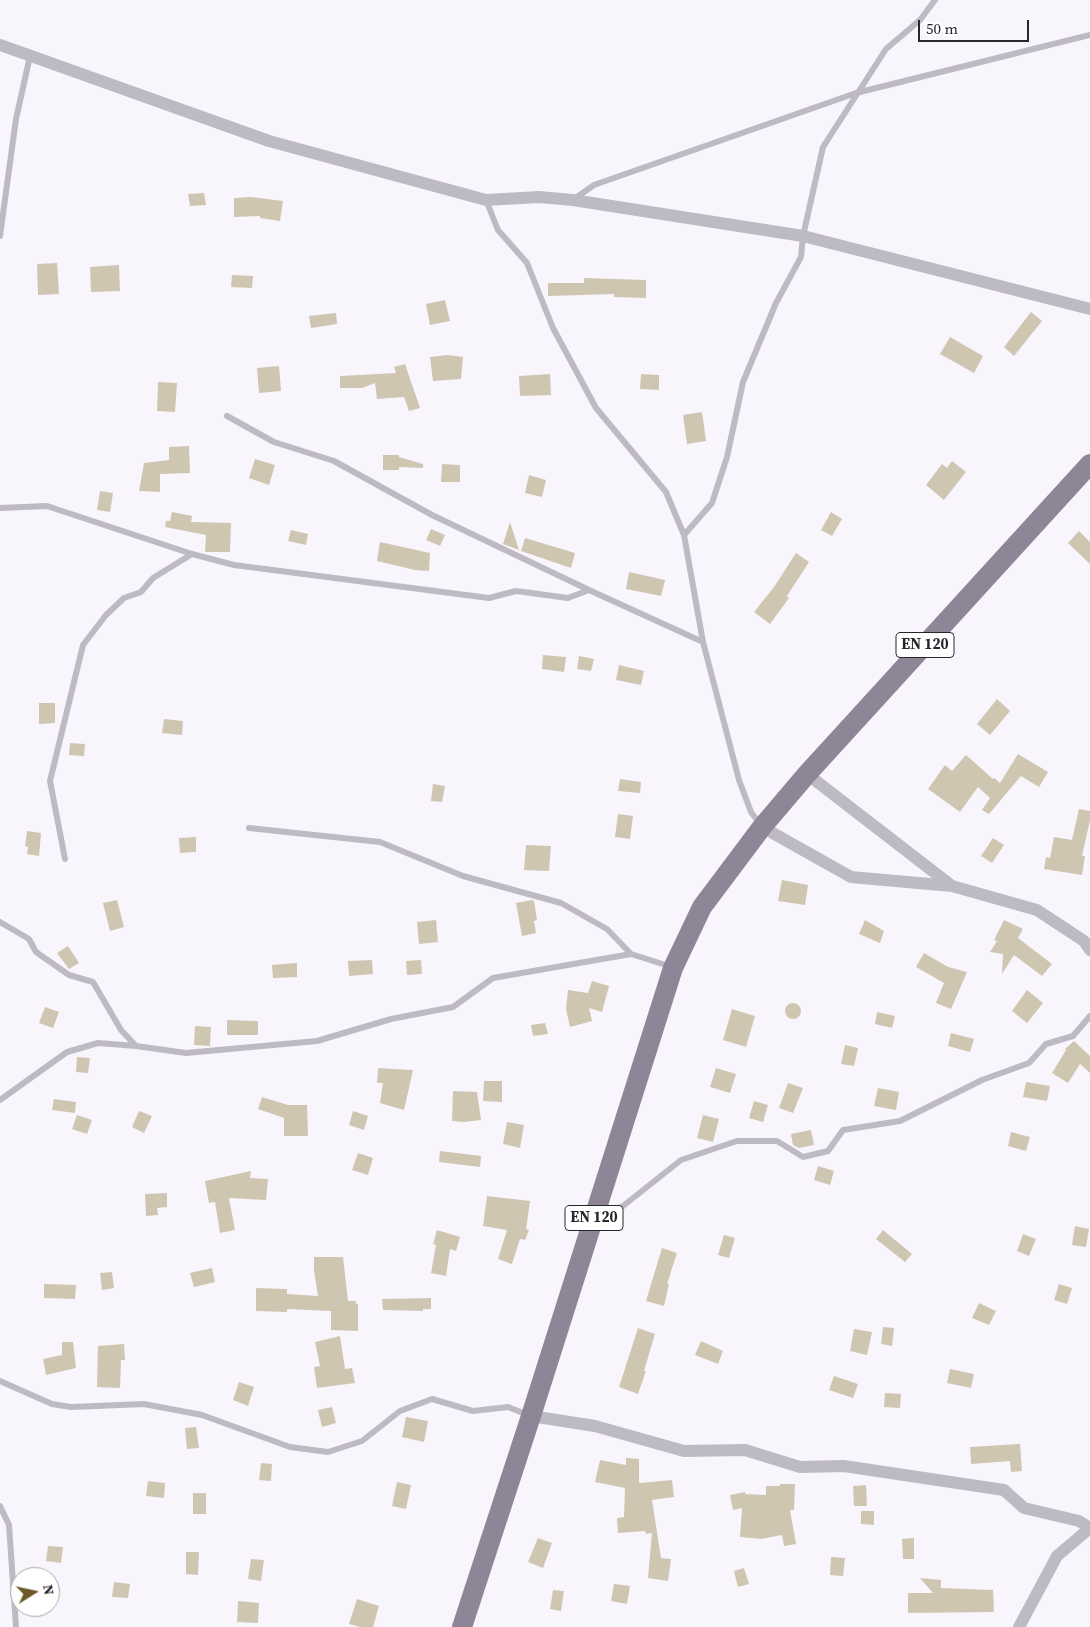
<!DOCTYPE html>
<style>
body{margin:0}
#map{position:relative;width:1090px;height:1627px;overflow:hidden;background:#f9f5fd;font-family:"Source Serif 4",serif}
canvas{display:block}
.north{position:absolute;left:10px;top:1567px;width:50px;height:50px;box-sizing:border-box;background:#fff;border:1px solid #a9a8ab;border-radius:50%;rotate:80deg;font-size:14px;font-weight:700;line-height:20px;text-align:center;color:#29252d}
.north::after{content:'';display:block;margin:auto;width:18px;height:22px;background:#6c5927;clip-path:polygon(50% 0,100% 100%,50% 72%,0 100%)}
.scale{position:absolute;left:918px;top:20px;width:111px;height:22px;box-sizing:border-box;border:2px solid #29252d;border-top:0;padding-left:6px;font-size:15px;line-height:18px;white-space:nowrap;color:#29252d;-webkit-text-stroke:4px #fff;paint-order:stroke}
</style>
<div id="map">
<canvas width="1090" height="1627"></canvas>
<div class="north">N</div>
<div class="scale">50 m</div>
</div>
<script>
const c = document.querySelector('canvas').getContext('2d');
c.lineJoin = 'round';
function paint(path, color) {
  c.fillStyle = color;
  c.fill(path, 'evenodd');
}
function poly(rows) {
  const path = new Path2D();
  for (const r of rows) {
    if (r.length === 3) {
      path.moveTo(r[0] + r[2], r[1]);
      path.arc(r[0], r[1], r[2], 0, 2 * Math.PI);
      continue;
    }
    path.moveTo(r[0], r[1]);
    for (let i = 2; i < r.length; i += 2) path.lineTo(r[i], r[i + 1]);
  }
  return path;
}
function stroke(path, color, width, dash) {
  c.strokeStyle = color;
  c.lineWidth = width;
  c.lineCap = dash ? 'butt' : 'round';
  c.setLineDash(dash || []);
  c.stroke(path);
}
function label(font, color, halo, rows, align = 'center') {
  c.font = font + ' "Source Serif 4",serif';
  c.lineWidth = 5;
  c.setLineDash([]);
  c.textBaseline = 'middle';
  c.strokeStyle = halo;
  c.fillStyle = color;
  for (const [text, x, y, turn = 0] of rows) {
    c.save();
    c.translate(x, y);
    c.rotate((+turn || 0) * Math.PI / 180);
    c.textAlign = isNaN(turn) ? turn : align;
    if (halo) c.strokeText(text, 0, 0);
    c.fillText(text, 0, 0);
    c.restore();
  }
}
paint(poly([
 [204,193,206,205,190,206,188,194],
 [251,197,283,201,280,221,260,218,260,216,234,217,234,198],
 [57,263,59,294,38,295,37,264],
 [119,265,120,291,91,292,90,267],
 [232,275,253,276,252,288,231,287],
 [584,278,646,280,646,298,614,297,614,294,548,296,548,283,584,283],
 [445,300,450,321,430,325,426,304],
 [1031,312,1042,321,1014,356,1004,347],
 [336,313,337,324,311,328,309,316],
 [950,337,983,356,974,373,940,354],
 [448,355,463,357,461,379,433,381,430,357],
 [405,364,420,408,409,411,404,397,377,399,375,383,362,388,340,388,340,376,396,373,394,367],
 [279,366,281,391,259,393,257,368],
 [550,374,551,395,520,396,519,376],
 [641,374,659,375,659,390,640,389],
 [158,382,177,383,175,412,157,411],
 [702,412,706,441,687,444,683,415],
 [189,446,190,473,160,474,160,492,139,491,144,463,169,460,169,447],
 [383,455,399,455,399,457,423,464,423,468,399,467,399,470,383,470],
 [255,459,275,465,269,485,249,478],
 [952,461,966,472,944,500,926,485,942,464,947,468],
 [442,464,460,465,460,482,441,482],
 [529,475,546,480,542,497,525,493],
 [100,491,113,493,110,512,97,510],
 [172,512,192,516,191,522,231,523,230,552,205,552,206,535,165,527,166,521,170,521],
 [831,512,842,519,832,536,821,530],
 [510,522,519,550,503,544],
 [431,529,445,535,440,546,426,540],
 [291,530,308,534,306,545,288,541],
 [1079,531,1090,542,1090,564,1068,543],
 [525,538,575,553,571,568,521,551],
 [380,542,430,553,429,571,415,570,377,561],
 [796,553,809,562,787,596,789,598,770,624,754,612,774,587],
 [629,572,665,580,661,596,626,589],
 [543,655,566,657,564,672,542,669],
 [579,656,594,659,591,671,577,669],
 [619,665,644,671,641,685,616,680],
 [997,699,1010,711,990,735,977,724],
 [39,703,55,703,55,723,39,724],
 [164,719,183,721,182,735,162,733],
 [70,743,85,744,84,756,69,755],
 [1018,754,1048,772,1039,787,1021,776,989,814,982,810,990,798,978,787,960,812,928,789,945,765,952,771,966,755,993,779,994,778,1000,783],
 [620,779,641,782,640,793,618,791],
 [433,784,445,786,442,802,431,801],
 [1079,809,1090,811,1090,820,1082,856,1085,856,1082,875,1044,869,1046,857,1050,858,1054,837,1072,840],
 [618,814,633,816,630,839,615,837],
 [27,831,41,833,39,856,27,854,28,847,25,846],
 [196,837,196,852,180,853,179,838],
 [993,838,1004,845,992,863,981,856],
 [526,845,551,846,549,871,524,870],
 [782,880,808,885,805,905,778,901],
 [117,900,124,927,110,931,103,903],
 [532,900,534,901,537,920,534,921,536,933,522,936,516,903],
 [436,920,438,942,419,944,417,922],
 [865,920,884,931,880,943,859,934],
 [1004,920,1023,929,1018,938,1052,964,1042,976,1014,955,1002,974,1003,954,990,952,997,941,994,940],
 [68,946,79,963,69,969,57,953],
 [924,953,948,967,967,972,951,1009,936,1003,944,983,916,967],
 [372,960,373,974,349,976,348,961],
 [421,960,422,974,407,975,406,961],
 [297,963,297,977,273,978,272,965],
 [592,981,609,986,602,1012,589,1008,592,1021,570,1027,566,1009,568,990,588,993],
 [1027,990,1043,1003,1027,1023,1012,1011],
 [793,1011,8],
 [45,1007,59,1012,53,1028,39,1023],
 [732,1009,755,1016,746,1047,723,1040],
 [877,1012,895,1016,892,1028,875,1024],
 [227,1020,258,1021,258,1035,227,1035],
 [545,1023,548,1034,533,1036,531,1025],
 [195,1026,211,1027,210,1046,194,1045],
 [951,1033,974,1039,970,1052,948,1046],
 [1074,1041,1090,1056,1090,1073,1080,1064,1068,1083,1052,1073,1066,1050,1065,1049],
 [845,1045,858,1048,854,1066,841,1064],
 [77,1057,90,1058,88,1073,76,1072],
 [378,1068,413,1070,404,1110,380,1103,383,1083,377,1083],
 [716,1068,736,1074,730,1093,710,1087],
 [484,1081,502,1081,502,1102,483,1101],
 [1026,1082,1050,1086,1047,1101,1023,1097],
 [788,1083,803,1088,793,1113,779,1108],
 [878,1088,899,1092,896,1110,874,1106],
 [453,1091,477,1092,481,1120,464,1122,452,1121],
 [262,1097,288,1105,307,1105,308,1136,284,1136,284,1118,258,1109],
 [54,1099,76,1102,75,1113,52,1110],
 [754,1101,768,1105,763,1122,749,1118],
 [139,1111,152,1116,144,1133,132,1127],
 [353,1111,368,1116,364,1130,349,1125],
 [77,1115,92,1120,87,1134,72,1129],
 [703,1115,719,1119,713,1142,697,1138],
 [507,1122,524,1125,520,1148,503,1144],
 [811,1130,814,1145,799,1148,793,1145,791,1134],
 [1011,1132,1030,1137,1026,1151,1008,1146],
 [440,1151,481,1156,480,1167,439,1162],
 [358,1153,373,1158,368,1175,352,1170],
 [818,1166,834,1171,830,1185,814,1180],
 [251,1171,250,1178,268,1179,266,1200,229,1198,235,1230,220,1233,215,1202,209,1203,205,1181],
 [167,1193,167,1207,157,1208,158,1215,146,1216,145,1194],
 [487,1196,530,1201,526,1229,529,1230,525,1240,520,1239,512,1264,498,1259,507,1230,483,1226],
 [1075,1226,1089,1229,1086,1247,1072,1245],
 [437,1230,460,1237,456,1251,450,1249,446,1276,431,1273,436,1245,433,1244],
 [883,1230,912,1254,905,1262,876,1239],
 [1023,1234,1036,1239,1029,1256,1017,1251],
 [724,1235,735,1238,729,1258,718,1255],
 [662,1248,677,1253,667,1284,669,1284,664,1306,646,1301],
 [314,1257,343,1257,348,1301,356,1301,356,1304,358,1304,358,1331,331,1330,331,1311,287,1309,287,1312,256,1311,256,1288,287,1289,287,1294,318,1296,314,1271],
 [212,1268,215,1282,194,1287,190,1273],
 [112,1272,114,1288,102,1290,100,1273],
 [44,1284,76,1285,75,1299,44,1298],
 [1059,1284,1072,1288,1067,1304,1054,1300],
 [431,1298,431,1309,423,1309,423,1311,383,1310,382,1299],
 [979,1303,996,1311,989,1325,972,1318],
 [883,1327,894,1328,892,1346,881,1344],
 [638,1328,655,1334,644,1371,646,1371,638,1394,619,1387],
 [854,1329,872,1332,867,1355,850,1351],
 [340,1336,345,1369,352,1368,355,1383,317,1388,314,1367,320,1366,315,1342],
 [701,1341,723,1351,718,1364,695,1355],
 [62,1342,73,1342,76,1368,46,1375,43,1359,62,1355],
 [124,1344,125,1360,121,1360,120,1388,97,1387,98,1346],
 [950,1369,974,1374,971,1388,947,1383],
 [834,1376,858,1384,853,1398,829,1390],
 [239,1382,254,1387,248,1406,233,1400],
 [885,1393,901,1394,900,1408,884,1407],
 [332,1407,336,1423,322,1427,318,1410],
 [406,1417,428,1421,424,1442,402,1437],
 [196,1427,199,1448,187,1449,185,1428],
 [1020,1444,1022,1471,1011,1472,1010,1461,971,1464,970,1447],
 [626,1458,639,1459,639,1483,672,1480,674,1497,652,1500,661,1558,671,1559,668,1581,648,1578,652,1533,646,1534,645,1531,618,1533,617,1518,624,1517,625,1488,595,1482,600,1460,626,1465],
 [261,1463,272,1464,271,1481,259,1480],
 [148,1481,165,1483,164,1498,146,1496],
 [397,1482,411,1485,406,1509,392,1506],
 [780,1484,795,1484,794,1510,790,1510,796,1544,784,1546,782,1535,761,1539,740,1537,742,1508,733,1510,730,1495,745,1492,745,1494,766,1495,766,1486,780,1486],
 [866,1485,867,1506,854,1506,853,1486],
 [193,1493,206,1493,206,1514,193,1514],
 [861,1511,874,1511,874,1525,861,1524],
 [538,1538,552,1543,543,1568,528,1562],
 [914,1538,914,1559,903,1559,902,1539],
 [48,1546,63,1547,61,1563,46,1561],
 [186,1552,199,1552,198,1575,186,1574],
 [831,1557,845,1558,843,1576,830,1575],
 [251,1559,264,1560,261,1581,248,1579],
 [744,1568,749,1584,738,1587,734,1571],
 [920,1578,941,1580,941,1588,993,1590,994,1612,908,1613,908,1593,933,1593],
 [114,1582,130,1584,128,1598,112,1597],
 [614,1584,630,1586,627,1604,611,1601],
 [553,1590,564,1591,561,1611,550,1609],
 [357,1599,379,1606,373,1627,360,1627,349,1624],
 [238,1601,259,1603,258,1623,237,1622]
]), '#cfc6b2');
stroke(poly([
 [574,199,594,185,856,93,1090,35],
 [486,200,498,230,527,263,553,328,596,408,666,492,684,535,703,642,739,780,751,812,760,824],
 [0,236,16,119,30,56],
 [227,416,274,442,334,461,432,515,589,590,703,642],
 [0,508,47,506,192,554,234,565,489,598,516,591,568,598,589,590],
 [684,535,712,503,727,457,743,382,776,303,801,257,803,236,823,147,886,49,920,20,935,0],
 [249,828,380,842,463,876,561,903,607,929,631,954],
 [65,859,50,781,83,645,106,615,124,598,141,592,153,578,192,554],
 [0,922,29,939,36,952,69,975,93,982,121,1030,136,1046],
 [0,1100,67,1052,98,1043,136,1046,186,1053,317,1041,391,1019,453,1007,493,978,631,954,672,967],
 [599,1219,623,1206,681,1160,737,1141,777,1141,803,1157,828,1151,843,1130,900,1121,982,1080,1029,1063,1046,1044,1073,1036,1090,1016],
 [0,1381,52,1404,71,1407,144,1404,202,1415,290,1447,328,1452,362,1441,400,1411,432,1399,473,1411,508,1407,528,1415],
 [0,1506,9,1525,16,1627]
]), '#bebac3', 6);
stroke(poly([
 [0,45,269,141,486,200,539,197,573,200,803,236,1090,309],
 [807,774,952,886],
 [762,827,851,877,952,886,1037,910,1084,941,1090,950],
 [531,1416,595,1426,684,1451,745,1450,800,1467,844,1466,1004,1490,1024,1508,1079,1521,1090,1528],
 [1019,1627,1057,1556,1090,1528]
]), '#bebac3', 12);
stroke(poly([
 [462,1627,531,1416,673,968,702,907,762,827,807,774,1090,464]
]), '#8e8696', 20);
for (const [x, y, w] of [
 [925,645,58],
 [594,1218,58]
]) {
  const box = new Path2D();
  box.roundRect(x - w / 2, y - 12.5, w, 25, 4);
  c.fillStyle = '#fff';
  c.fill(box);
  stroke(box, '#29252d', 1);
}
label('bold 15px', '#29252d', null, [
 ["EN 120",925,645],
 ["EN 120",594,1218]
]);
</script>
